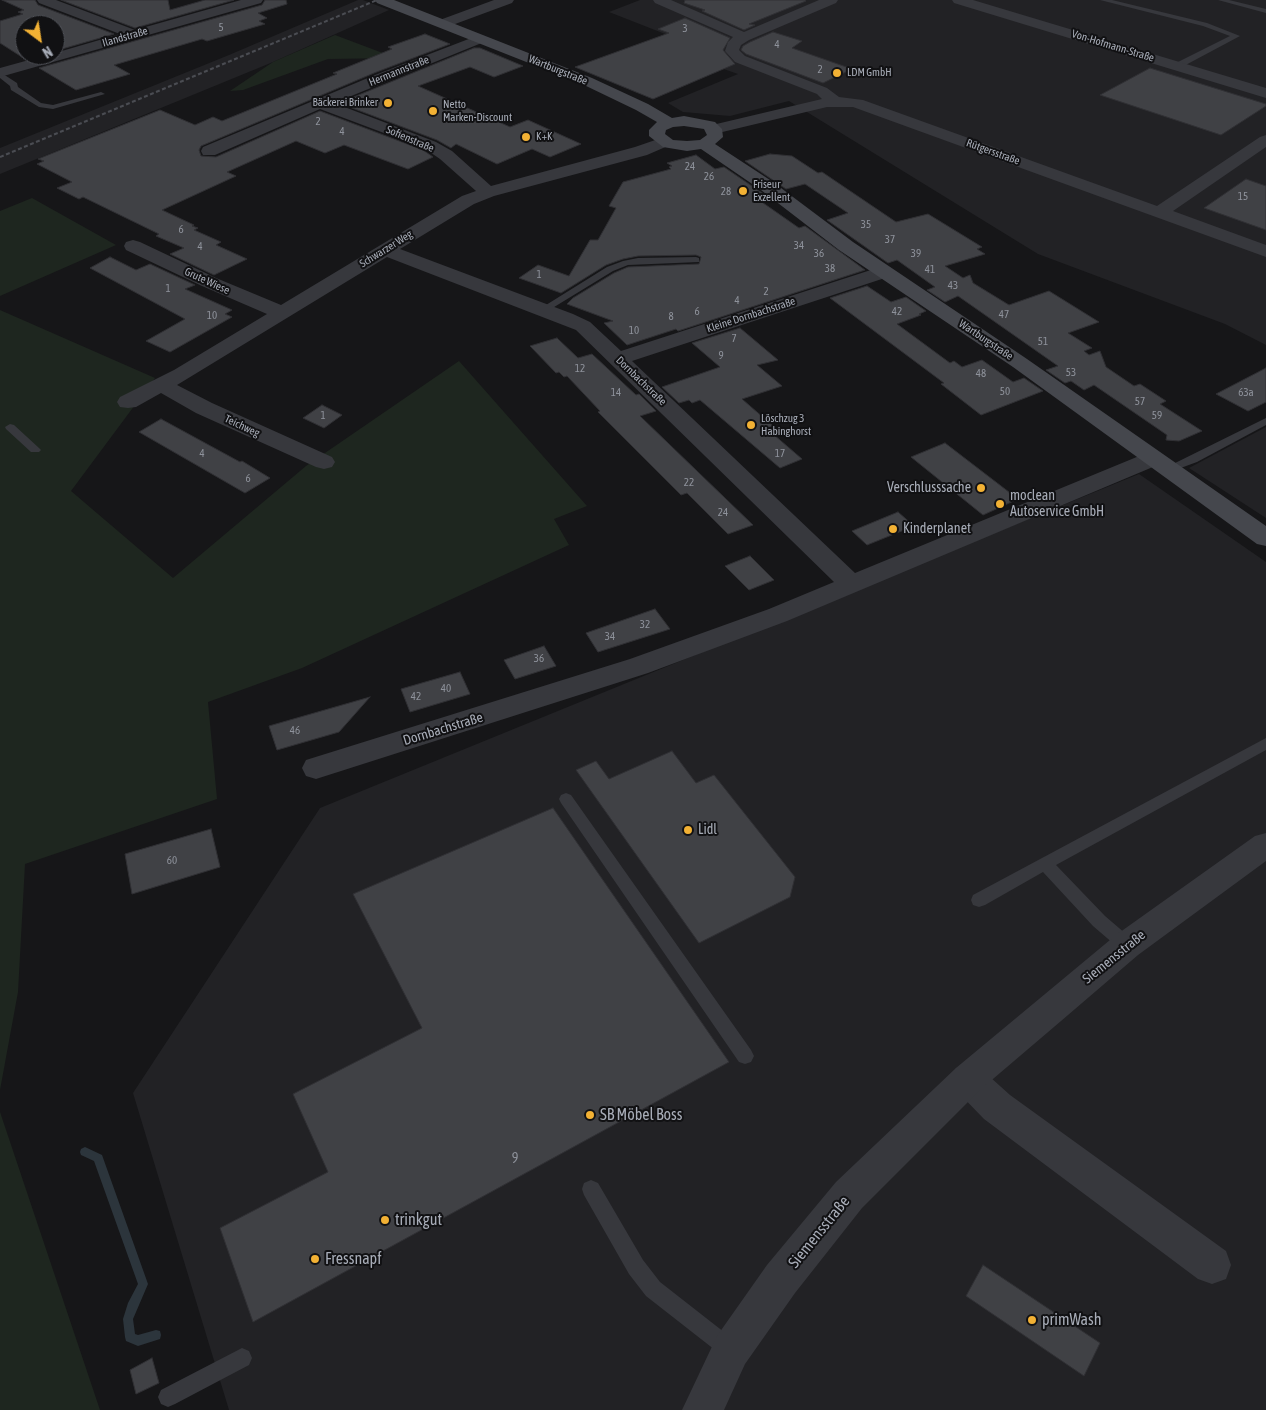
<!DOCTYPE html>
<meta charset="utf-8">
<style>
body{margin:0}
#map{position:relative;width:1266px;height:1410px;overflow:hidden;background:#161618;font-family:"Asap Condensed",sans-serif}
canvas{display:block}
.north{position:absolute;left:15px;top:15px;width:50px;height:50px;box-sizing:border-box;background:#111113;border:1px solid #4d4f55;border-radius:50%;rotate:149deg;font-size:14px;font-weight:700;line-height:20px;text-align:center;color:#a8adb8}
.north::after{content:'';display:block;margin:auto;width:18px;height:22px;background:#f2b134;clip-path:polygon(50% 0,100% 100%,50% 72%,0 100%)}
</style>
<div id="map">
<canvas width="1266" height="1410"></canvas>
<div class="north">N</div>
</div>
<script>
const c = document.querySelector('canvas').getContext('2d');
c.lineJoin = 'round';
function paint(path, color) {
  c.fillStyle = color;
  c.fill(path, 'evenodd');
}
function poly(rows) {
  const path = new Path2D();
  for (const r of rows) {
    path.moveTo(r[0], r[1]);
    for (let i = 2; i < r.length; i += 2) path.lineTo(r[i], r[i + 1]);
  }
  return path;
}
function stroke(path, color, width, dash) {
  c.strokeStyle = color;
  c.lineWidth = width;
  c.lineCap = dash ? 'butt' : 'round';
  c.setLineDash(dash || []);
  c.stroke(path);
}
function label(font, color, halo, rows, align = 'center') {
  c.font = font + ' "Asap Condensed",sans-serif';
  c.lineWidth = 4;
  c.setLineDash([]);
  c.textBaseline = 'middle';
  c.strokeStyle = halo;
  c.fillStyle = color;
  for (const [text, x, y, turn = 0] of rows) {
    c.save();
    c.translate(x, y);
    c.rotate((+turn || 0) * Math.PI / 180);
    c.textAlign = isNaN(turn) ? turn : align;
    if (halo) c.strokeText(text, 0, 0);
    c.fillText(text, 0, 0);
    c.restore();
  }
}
paint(poly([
 [358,0,363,0,389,10,273,62,0,174,0,148,229,55],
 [640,0,1266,0,1266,345,1225,324,1038,254,789,101,730,116,683,112,668,103,738,74,666,49,683,41,609,12],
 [1266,427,1266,518,1189,468],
 [1139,474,1266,562,1266,1410,229,1410,133,1093,320,808]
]), '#222225');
paint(poly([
 [335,35,396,58,328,59,243,90,230,91,273,62],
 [32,198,116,245,0,296,0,211],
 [0,310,155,378,71,491,173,578,306,466,459,361,587,506,554,519,569,545,302,668,208,702,217,799,25,864,18,992,0,1090],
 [0,1112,100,1410,0,1410]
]), '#1e261f');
paint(poly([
 [85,1147,102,1155,148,1284,133,1319,135,1334,138,1335,156,1330,160,1331,161,1335,160,1339,138,1346,126,1341,125,1337,123,1319,128,1303,138,1284,94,1161,81,1155,80,1152,81,1149,85,1147]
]), '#2c353c');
const building = poly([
 [2,0,35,0,38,5,114,34,55,51,55,25,25,25,25,55,40,55,25,59,0,43,0,21,23,14,18,12,24,10,2,0],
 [61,0,168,0,170,10,205,0,234,0,135,28,61,0],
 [265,0,286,0,287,4,258,13,267,18,259,21,265,24,207,41,202,39,114,65,130,74,76,90,39,68,262,5,265,0],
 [685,0,805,0,806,1,749,24,755,25,744,30,702,11,705,10,684,3,685,0],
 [685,18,730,38,723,50,735,64,653,99,575,67,669,33,658,29,685,18],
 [773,32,802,41,792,48,852,69,823,83,746,54,741,50,743,46,750,42,773,32],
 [425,34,450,44,374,73,201,146,199,150,201,156,216,157,320,111,423,150,433,157,408,169,344,145,325,153,296,141,227,172,236,176,162,210,194,225,192,226,198,228,194,230,221,242,216,245,247,259,214,275,170,254,184,248,156,236,159,234,83,197,79,199,57,188,72,182,37,164,44,161,38,159,160,110,195,125,213,117,222,121,337,74,333,73,392,49,388,47,425,34],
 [474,48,480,48,523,66,494,77,470,67,418,86,510,127,528,120,581,144,550,157,532,149,497,164,456,144,451,148,437,140,339,103,474,48],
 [1150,68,1266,104,1266,106,1221,135,1100,95,1150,68],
 [770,154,792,156,818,173,822,172,896,222,928,214,982,247,977,249,985,254,945,266,963,278,970,275,973,283,1009,305,1049,291,1099,322,1068,333,1092,348,1084,351,1089,355,1100,351,1106,367,1134,386,1140,384,1166,401,1160,404,1202,431,1179,441,1166,440,1167,435,1094,385,1084,390,1071,381,1065,383,1046,370,1058,366,958,296,945,302,927,290,935,287,897,260,888,263,827,220,848,213,805,184,786,189,745,161,770,154],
 [696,155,715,169,724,167,765,195,756,198,799,228,805,226,865,270,678,331,676,329,627,345,604,323,613,321,567,304,573,298,614,273,628,267,699,264,701,257,696,255,638,256,623,259,606,265,561,293,519,278,538,265,569,276,590,240,598,240,616,208,609,206,623,182,671,169,669,167,672,166,667,163,696,155],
 [1246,179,1266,186,1266,230,1204,208,1246,179],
 [110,257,136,270,150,264,195,285,185,289,232,310,225,314,232,317,170,352,146,341,185,319,90,268,110,257],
 [867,286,891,302,906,297,926,311,919,314,921,315,897,324,950,363,954,361,962,367,982,360,1013,382,1024,378,1043,391,981,415,941,384,944,383,830,298,867,286],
 [740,328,778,360,757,365,782,386,742,399,773,426,766,428,802,459,780,468,700,400,692,403,689,400,679,403,662,387,720,367,692,343,740,328],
 [557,338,578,358,592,354,636,395,639,394,656,411,640,416,753,525,728,534,687,493,681,495,598,412,600,411,567,376,564,377,559,372,556,373,530,346,557,338],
 [1266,368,1266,402,1248,411,1216,394,1266,368],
 [322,405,342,415,324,428,303,418,322,405],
 [161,419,240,462,242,461,270,478,245,493,139,432,161,419],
 [945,443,1018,499,983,515,911,457,945,443],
 [898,512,914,526,867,545,852,531,898,512],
 [750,556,774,580,749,590,725,566,750,556],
 [655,609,670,629,598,652,586,633,655,609],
 [544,646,556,666,515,679,504,660,544,646],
 [460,672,470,694,410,712,401,689,460,672],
 [370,697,339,732,277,750,269,726,370,697],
 [672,751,696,783,714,775,795,877,790,897,699,943,576,770,596,761,609,779,672,751],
 [553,808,729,1062,253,1322,220,1228,328,1172,293,1094,422,1028,353,894,553,808],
 [211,829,220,867,132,894,125,854,211,829],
 [983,1265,1100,1343,1084,1376,966,1296,983,1265],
 [152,1358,159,1383,136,1394,130,1370,152,1358]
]);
paint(building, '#404145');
stroke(building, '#303034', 1);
paint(poly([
 [1100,0,1112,0,1207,23,1240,36,1180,68,1174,68,1174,64,1230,36,1203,26,1100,0],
 [1218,0,1229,0,1266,9,1266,13,1218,0],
 [0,72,17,83,18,87,41,103,53,105,101,92,105,94,53,109,39,107,11,90,10,86,0,78,0,72],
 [696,257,699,258,699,262,628,265,613,271,546,312,543,313,538,310,607,267,623,261,638,258,696,257],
 [1266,418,1266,425,1197,462,1167,473,1161,470,1266,418],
 [10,424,14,425,39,448,41,450,39,452,31,452,6,429,5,427,10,424],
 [1266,738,1266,750,1056,865,1105,916,1133,940,1135,945,1133,950,1127,952,1121,950,1093,926,1043,872,985,905,979,907,973,905,971,900,973,895,1266,738],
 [566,793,571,795,751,1050,754,1056,751,1062,745,1064,739,1062,561,803,559,799,561,795,566,793],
 [591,1180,598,1183,643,1260,660,1282,738,1343,741,1350,738,1357,731,1360,724,1357,646,1296,629,1274,584,1195,582,1189,584,1183,591,1180],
 [242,1348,249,1351,252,1358,249,1365,175,1404,168,1407,161,1404,158,1397,161,1390,242,1348]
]), '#37383d');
paint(poly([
 [37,0,56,0,135,30,241,0,263,0,261,3,0,77,0,68,47,55,55,55,55,53,120,34,39,3,37,0],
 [494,0,514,0,512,3,447,27,442,28,435,24,437,21,494,0],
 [653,0,671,0,744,32,819,0,838,0,836,3,749,40,741,45,739,50,745,56,827,88,839,97,863,100,1157,206,1260,137,1266,135,1266,147,1173,211,1266,245,1266,257,853,107,827,107,714,134,708,132,706,129,708,126,822,99,817,94,735,62,725,51,728,42,733,37,655,3,653,0],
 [952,0,973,0,1266,88,1266,98,954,3,952,0],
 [479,35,484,36,486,39,484,42,334,103,436,142,452,151,491,186,635,147,664,137,670,139,672,142,670,145,647,155,494,196,474,204,400,249,573,314,590,322,621,351,877,268,884,266,891,268,893,272,891,276,632,361,855,573,1144,454,1152,452,1160,454,1163,459,1160,464,787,621,648,673,316,779,306,776,302,768,306,760,630,659,769,609,834,582,576,330,387,257,177,385,212,403,332,457,335,462,332,467,324,469,316,467,196,413,161,393,136,407,128,408,120,407,117,402,120,397,174,370,267,314,202,286,126,250,124,246,126,242,133,240,140,242,216,278,281,305,462,196,476,191,440,159,424,148,320,109,215,155,203,155,201,151,203,147,375,75,479,35],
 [968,1063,980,1068,1010,1095,1226,1251,1231,1265,1226,1279,1212,1284,1198,1279,984,1119,956,1090,951,1079,956,1068,968,1063]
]), '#37383d');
paint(poly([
 [1266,833,1266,861,1138,955,1061,1021,980,1090,862,1208,795,1293,745,1364,724,1410,682,1410,717,1336,767,1265,836,1182,956,1068,1116,935,1255,836,1266,833]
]), '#37383d');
paint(poly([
 [375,0,394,0,592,78,648,104,672,118,684,116,715,122,722,129,723,137,715,144,773,182,853,242,1027,359,1266,526,1266,546,1257,544,1013,367,839,250,761,190,701,149,687,151,663,147,649,136,649,130,657,122,636,110,582,84,377,3,375,0],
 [684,126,704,129,707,135,700,140,687,141,673,140,665,134,666,130,673,127,684,126]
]), '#45474d');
stroke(poly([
 [0,157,377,0]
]), '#4a4c52', 2, [4, 2.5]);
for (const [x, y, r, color] of [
 [837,73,5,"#f2b134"],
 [388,103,5,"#f2b134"],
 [433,111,5,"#f2b134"],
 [526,137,5,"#f2b134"],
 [743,191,5,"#f2b134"],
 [751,425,5,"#f2b134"],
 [981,488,5,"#f2b134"],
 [1000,504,5,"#f2b134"],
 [893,529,5,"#f2b134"],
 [688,830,5,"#f2b134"],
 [590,1115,5,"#f2b134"],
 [385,1220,5,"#f2b134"],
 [315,1259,5,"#f2b134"],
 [1032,1320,5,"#f2b134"]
]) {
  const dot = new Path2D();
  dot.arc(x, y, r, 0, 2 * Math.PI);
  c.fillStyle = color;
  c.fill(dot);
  stroke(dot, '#111113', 2);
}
label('11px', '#8e929b', null, [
 ["5",221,28],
 ["3",685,29],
 ["4",777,45],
 ["2",820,70],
 ["2",318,122],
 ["4",342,132],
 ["24",690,167],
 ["26",709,177],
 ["28",726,192],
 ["15",1243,197],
 ["35",866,225],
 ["6",181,230],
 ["37",890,240],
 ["34",799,246],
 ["4",200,247],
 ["36",819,254],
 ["39",916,254],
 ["38",830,269],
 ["41",930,270],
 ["1",539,275],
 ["43",953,286],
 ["1",168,289],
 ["2",766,292],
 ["4",737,301],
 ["6",697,312],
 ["42",897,312],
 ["47",1004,315],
 ["10",212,316],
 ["8",671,317],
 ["10",634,331],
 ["7",734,339],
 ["51",1043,342],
 ["9",721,356],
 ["12",580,369],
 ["53",1071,373],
 ["48",981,374],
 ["50",1005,392],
 ["14",616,393],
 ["63a",1246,393],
 ["57",1140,402],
 ["1",323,416],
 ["59",1157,416],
 ["4",202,454],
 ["17",780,454],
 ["6",248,479],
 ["22",689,483],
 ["24",723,513],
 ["32",645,625],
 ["34",610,637],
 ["36",539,659],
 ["40",446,689],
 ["42",416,697],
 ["46",295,731],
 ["60",172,861]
]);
label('11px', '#a8adb8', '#111113', [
 ["Ilandstraße",125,37,-16],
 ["Von-Hofmann-Straße",1113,46,17],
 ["Wartburgstraße",558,70,22],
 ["Hermannstraße",399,71,-22],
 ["Sofienstraße",410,139,23],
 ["Rütgersstraße",993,152,20],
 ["Schwarzer Weg",386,249,-32],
 ["Grute Wiese",207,281,25],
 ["Kleine Dornbachstraße",751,315,-18],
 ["Wartburgstraße",986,340,34],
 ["Dornbachstraße",641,381,44],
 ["Teichweg",242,426,25]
]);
label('11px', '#a8adb8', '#111113', [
 ["LDM GmbH",847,73],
 ["Bäckerei Brinker",378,103,"right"],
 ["Netto",443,105],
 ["Marken-Discount",443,118],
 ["K+K",536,137],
 ["Friseur",753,185],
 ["Exzellent",753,198],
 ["Löschzug 3",761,419],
 ["Habinghorst",761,432]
], 'left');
label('14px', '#a8adb8', '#111113', [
 ["Verschlusssache",971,488,"right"],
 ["moclean",1010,496],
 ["Autoservice GmbH",1010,512],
 ["Kinderplanet",903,529],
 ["Lidl",698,830]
], 'left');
label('14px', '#a8adb8', '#111113', [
 ["Dornbachstraße",443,729,-17],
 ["Siemensstraße",1114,957,-39]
]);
label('14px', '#8e929b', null, [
 ["9",515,1159]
]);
label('16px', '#a8adb8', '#111113', [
 ["SB Möbel Boss",600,1115],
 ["trinkgut",395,1220],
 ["Fressnapf",325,1259],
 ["primWash",1042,1320]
], 'left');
label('16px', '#a8adb8', '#111113', [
 ["Siemensstraße",819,1232,-51]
]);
</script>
